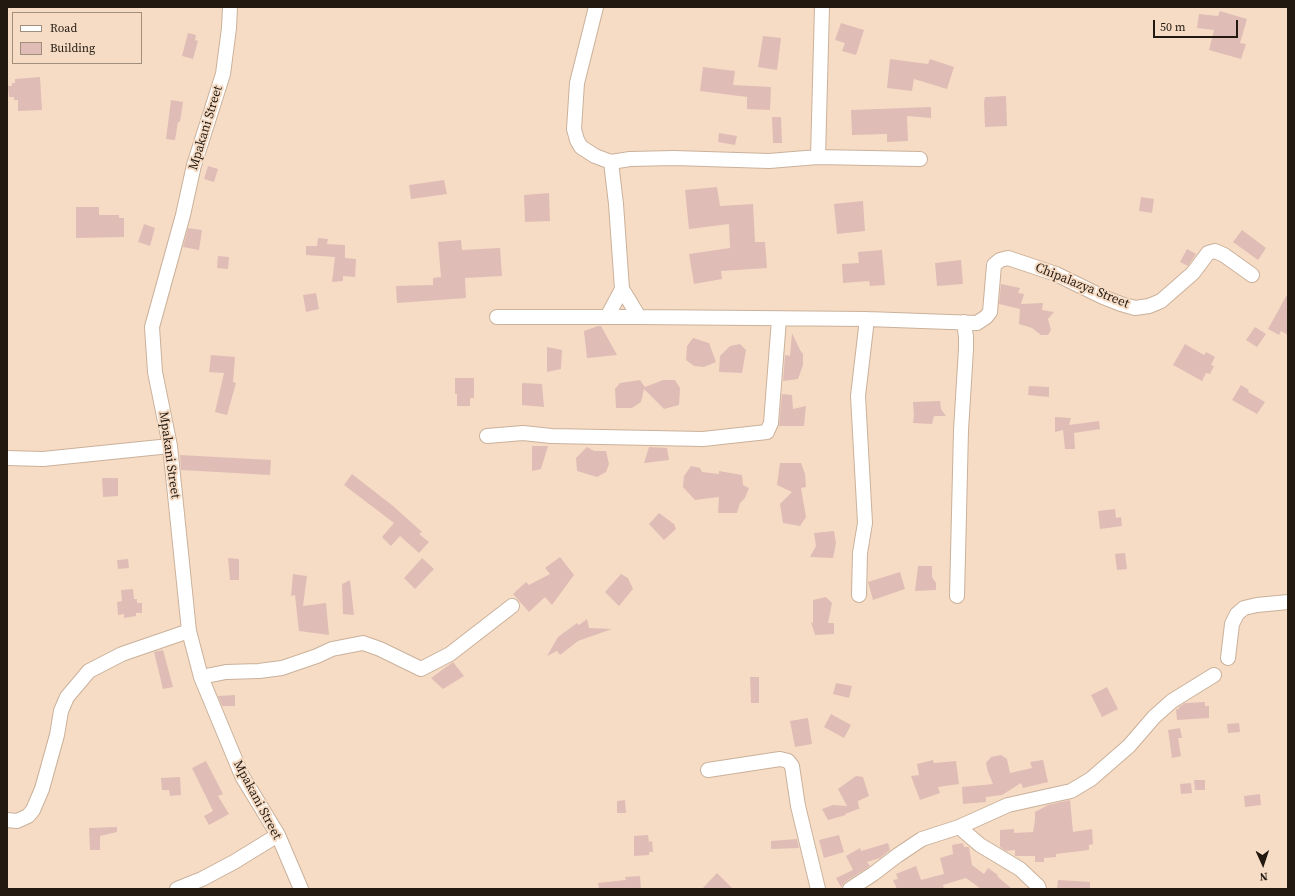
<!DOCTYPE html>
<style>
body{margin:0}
#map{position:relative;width:1295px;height:896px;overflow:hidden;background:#f6dcc5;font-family:"Source Serif 4",serif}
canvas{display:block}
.frame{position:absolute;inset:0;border:8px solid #221911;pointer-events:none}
.legend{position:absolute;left:12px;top:12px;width:130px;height:52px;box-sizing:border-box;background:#f6dcc5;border:1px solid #a18e7d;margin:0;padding:5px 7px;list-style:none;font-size:12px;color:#221911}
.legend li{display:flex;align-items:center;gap:8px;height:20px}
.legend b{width:20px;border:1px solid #a18e7d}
.north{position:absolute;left:1243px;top:844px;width:40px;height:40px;-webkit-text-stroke:3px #f6dcc5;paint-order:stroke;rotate:177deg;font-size:11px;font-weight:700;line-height:16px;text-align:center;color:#221911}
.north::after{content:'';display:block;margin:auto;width:14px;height:18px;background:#221911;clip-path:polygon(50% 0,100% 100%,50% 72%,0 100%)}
.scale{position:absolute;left:1153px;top:20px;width:85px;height:18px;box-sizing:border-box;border:2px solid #221911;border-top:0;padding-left:5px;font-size:12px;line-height:14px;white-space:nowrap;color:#221911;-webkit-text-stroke:3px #f6dcc5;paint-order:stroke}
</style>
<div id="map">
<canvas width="1295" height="896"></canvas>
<div class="frame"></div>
<ul class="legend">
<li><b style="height:5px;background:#fff"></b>Road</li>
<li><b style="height:11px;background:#e0bcb6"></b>Building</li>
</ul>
<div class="north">N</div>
<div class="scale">50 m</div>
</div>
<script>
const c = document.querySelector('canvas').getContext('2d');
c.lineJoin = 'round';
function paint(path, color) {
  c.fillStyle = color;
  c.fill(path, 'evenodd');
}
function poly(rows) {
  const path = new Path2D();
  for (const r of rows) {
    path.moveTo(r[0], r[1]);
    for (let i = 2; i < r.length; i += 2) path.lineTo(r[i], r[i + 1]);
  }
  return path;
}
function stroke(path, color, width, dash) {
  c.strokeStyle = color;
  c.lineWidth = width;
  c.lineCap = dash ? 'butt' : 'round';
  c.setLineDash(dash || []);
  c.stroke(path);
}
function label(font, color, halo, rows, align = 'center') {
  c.font = font + ' "Source Serif 4",serif';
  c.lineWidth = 4;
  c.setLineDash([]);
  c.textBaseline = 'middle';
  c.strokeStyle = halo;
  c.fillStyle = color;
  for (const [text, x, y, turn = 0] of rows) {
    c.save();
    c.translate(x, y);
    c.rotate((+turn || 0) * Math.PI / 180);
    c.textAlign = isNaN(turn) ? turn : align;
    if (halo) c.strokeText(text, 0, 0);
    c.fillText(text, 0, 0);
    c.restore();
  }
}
paint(poly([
 [1220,11,1247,19,1240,43,1246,44,1241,59,1209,50,1214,30,1197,28,1199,14,1218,16],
 [841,23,864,30,856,55,842,51,845,43,835,40],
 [188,33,196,35,195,40,198,41,193,59,182,56],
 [763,36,781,38,777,70,758,67],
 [890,59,928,64,930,59,954,67,947,89,914,79,912,91,887,88],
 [703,67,735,71,733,85,771,87,770,110,747,109,747,97,700,91],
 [40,77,42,110,18,111,18,100,14,100,14,97,9,97,8,86,12,86,12,83,15,83,15,79],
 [1006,96,1007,126,985,127,984,102,985,97],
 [171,100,183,102,180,122,178,122,175,140,166,139],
 [931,107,931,118,907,116,908,141,887,142,887,134,852,135,851,110],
 [772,117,781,117,782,143,773,143],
 [719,133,737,136,735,145,718,142],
 [208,166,218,169,214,182,204,179],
 [444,180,447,194,411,199,409,185],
 [717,187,720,206,753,204,755,242,765,242,767,268,721,271,722,279,694,284,689,254,730,248,729,224,689,229,685,190],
 [549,193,550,221,525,222,524,195],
 [1141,197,1154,199,1152,213,1139,211],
 [863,201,865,231,837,234,834,204],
 [76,207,99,207,99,215,119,215,119,218,124,218,124,237,76,238],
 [144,224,155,228,150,246,138,242],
 [188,228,202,230,199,250,183,247],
 [1242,230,1266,248,1258,260,1233,242],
 [318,238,328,239,327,244,345,245,345,258,356,259,355,277,343,276,343,281,332,282,335,257,306,255,306,246,317,246],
 [461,240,462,250,500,248,502,276,465,278,466,298,397,303,396,286,433,285,433,278,441,277,438,242],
 [1187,249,1196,254,1188,266,1180,262],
 [882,250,885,285,870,286,869,281,843,283,842,264,859,263,858,252],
 [218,256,229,257,228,269,217,268],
 [961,260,963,284,937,286,935,263],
 [1001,284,1020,288,1018,293,1024,294,1021,304,1043,303,1042,310,1054,312,1048,319,1051,330,1048,335,1041,335,1032,328,1019,324,1020,308,1020,309,999,304],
 [316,293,319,309,306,312,303,295],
 [1288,293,1288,335,1281,331,1279,335,1268,329],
 [598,326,601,326,617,355,587,358,584,331],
 [1255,327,1266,334,1257,347,1246,340],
 [792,333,800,350,803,354,803,365,798,379,783,381,785,355,790,356],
 [693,338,709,343,716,362,704,367,694,366,686,360,687,346],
 [740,344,746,350,742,373,719,372,720,356,730,346],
 [1185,344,1204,355,1206,352,1215,357,1211,365,1214,366,1210,374,1206,373,1202,381,1173,365],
 [547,347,562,350,561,369,547,372],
 [211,355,235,357,233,382,236,383,227,415,215,412,224,373,209,372],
 [455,378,474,378,474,398,470,398,470,406,457,406,457,394,455,394],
 [640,380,645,387,663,380,675,380,680,388,679,405,664,409,644,389,641,402,632,408,616,408,615,389,620,383],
 [522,383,542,384,544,407,522,405],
 [1241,385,1249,390,1248,392,1265,402,1257,414,1232,400],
 [1029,386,1049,387,1049,397,1028,395],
 [782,394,792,395,793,409,806,406,804,426,779,426],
 [940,401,941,409,946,416,934,416,932,424,913,423,914,416,913,402],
 [1055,417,1071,418,1069,425,1099,421,1100,429,1074,433,1075,449,1065,449,1063,430,1055,432],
 [532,446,548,446,541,469,532,471],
 [587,447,594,451,606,451,609,464,606,472,597,477,577,471,576,458],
 [649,447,667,448,669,460,644,463],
 [180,455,271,460,270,475,181,470],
 [780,463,801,463,805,474,806,487,801,488,806,517,800,526,783,523,780,504,792,492,777,485],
 [691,466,700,468,702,472,719,474,719,471,742,475,743,485,749,488,745,498,740,503,737,513,718,513,719,497,695,500,683,487,684,476],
 [352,474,393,506,422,532,419,534,429,542,419,553,400,536,391,546,382,537,394,523,344,485],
 [102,478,118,478,118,496,103,497],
 [1115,509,1116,518,1121,517,1122,526,1100,529,1098,511],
 [659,513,674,524,676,529,664,540,649,524],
 [834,531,836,543,833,558,810,557,816,546,814,533],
 [1125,553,1127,569,1117,570,1115,554],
 [560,557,574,575,552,605,545,597,529,612,513,594,526,582,529,585,550,574,545,568],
 [228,558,239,559,239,580,230,580],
 [422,558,434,569,415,589,404,578],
 [128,559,129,568,118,569,117,560],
 [918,566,932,566,932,577,936,583,936,590,915,591],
 [900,572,905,589,873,600,868,582],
 [293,574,307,576,303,606,326,603,329,635,299,631,295,595,291,596],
 [621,574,628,578,633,589,619,606,605,592],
 [350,580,354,615,343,614,342,584],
 [133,589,134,599,137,599,137,603,142,603,142,613,136,613,136,616,124,618,124,614,118,615,117,602,122,601,121,590],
 [826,597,832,603,828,623,834,623,834,634,815,635,811,622,813,623,813,600],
 [587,619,589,628,612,629,578,641,560,655,557,651,547,656,558,637,577,623,579,625],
 [163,650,173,687,163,689,154,652],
 [453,662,464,676,443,689,431,678],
 [750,677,759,677,759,703,751,703],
 [836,683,852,686,849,698,833,694],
 [1107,687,1118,709,1102,717,1091,695],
 [235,695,235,706,222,706,218,696],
 [1205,702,1205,706,1209,706,1209,718,1177,720,1176,709,1179,709,1179,707,1185,703],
 [831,714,851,725,844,738,824,727],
 [808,718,812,744,795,747,790,721],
 [1239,723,1240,732,1228,733,1227,724],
 [1180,728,1182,738,1178,738,1181,756,1172,758,1168,730],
 [1001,755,1007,759,1010,773,1032,768,1030,762,1043,760,1048,782,1023,788,1021,783,1002,795,986,797,986,802,963,804,962,787,993,784,988,772,986,763,991,757],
 [933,760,934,763,956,761,959,784,938,787,940,793,920,800,911,776,919,775,917,764],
 [206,761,223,794,218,796,229,814,209,825,204,816,213,811,192,768],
 [856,776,863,777,869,796,858,801,859,808,861,808,845,814,846,815,828,820,822,809,833,805,847,806,838,789],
 [180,777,181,795,170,796,169,790,162,790,161,778],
 [1194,780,1205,780,1205,790,1195,790],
 [1191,783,1192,793,1181,794,1180,784],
 [1260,794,1261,805,1245,807,1244,796],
 [625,800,626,813,617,813,617,801],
 [1070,800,1073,832,1092,829,1093,844,1089,845,1089,850,1056,854,1056,857,1044,858,1044,862,1035,862,1035,856,1015,856,1015,850,1006,851,1000,847,1000,830,1014,829,1014,833,1033,832,1035,820,1035,812,1048,805],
 [117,827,117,832,100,836,100,850,90,850,89,828],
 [648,835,649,842,652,841,653,852,649,852,649,855,634,856,634,836],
 [839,835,844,852,824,858,819,840],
 [797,839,799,848,771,849,771,841],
 [888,843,890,850,880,858,867,862,870,866,845,882,841,887,836,878,853,870,846,856,860,848,861,851],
 [963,843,964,847,969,847,972,865,984,874,988,868,998,875,997,876,1012,889,981,889,966,878,943,885,944,889,897,889,893,880,898,879,896,874,916,866,921,880,944,874,940,858,953,854,952,845],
 [717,873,733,889,702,889],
 [640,876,641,889,599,889,598,883,626,880,625,877],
 [1058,880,1090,882,1090,889,1057,889]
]), '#e0bcb6');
const minor = poly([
 [230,7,229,28,223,74,194,165,183,215,152,327,155,372,170,446,189,631,201,677,242,776,278,835,301,889],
 [596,7,577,83,574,129,577,140,581,147,595,156,611,162,630,159,674,158,769,161,818,157,920,159],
 [818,157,822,7],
 [611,162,616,204,622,289,639,317,867,319,977,323,986,317,990,312,994,265,1000,260,1008,258,1056,274,1103,297,1121,304,1135,308,1149,306,1161,301,1193,273,1208,253,1215,251,1224,255,1252,275],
 [497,317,639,317],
 [607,317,622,289],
 [487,436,523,433,551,436,703,439,767,432,771,423,779,319],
 [7,458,43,459,170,446],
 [859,595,860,553,865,523,858,396,867,319],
 [957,596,961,430,966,349,966,337,964,322],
 [1228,658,1232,624,1237,614,1244,608,1257,605,1288,602],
 [201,677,226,672,259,671,282,668,317,656,332,649,363,643,380,649,421,669,450,654,512,606],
 [708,770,780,759,788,761,792,766,798,806,818,889],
 [7,820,17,821,28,816,33,810,42,789,57,735,61,711,67,697,89,671,122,654,189,631],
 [959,827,980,845,1020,869,1038,886,1039,889],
 [177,889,202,879,234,862,278,835],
 [850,889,873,874,898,855,922,839,959,827,1008,805,1071,791,1091,779,1129,746,1154,717,1172,701,1214,675]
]);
stroke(minor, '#cab19b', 16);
stroke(minor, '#fff', 14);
label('13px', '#221911', '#f6dcc5', [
 ["Mpakani Street",206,128,-73],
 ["Chipalazya Street",1082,286,22],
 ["Mpakani Street",169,455,82],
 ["Mpakani Street",257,800,62]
]);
</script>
